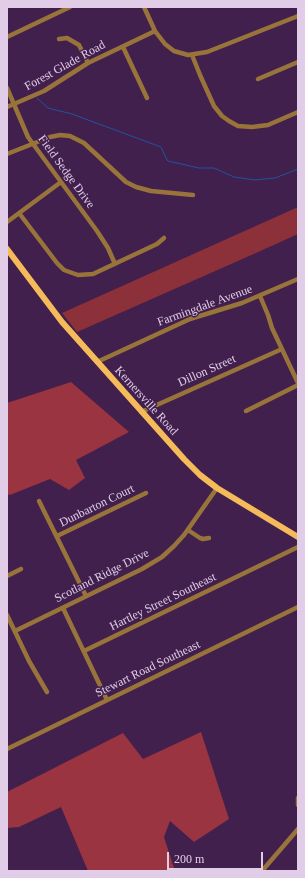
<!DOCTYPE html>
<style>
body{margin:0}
#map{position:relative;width:305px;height:878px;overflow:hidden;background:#42204d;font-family:Georgia,serif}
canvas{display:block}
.frame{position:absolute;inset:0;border:8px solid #e1cde8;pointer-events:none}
.scale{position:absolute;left:167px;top:852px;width:96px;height:18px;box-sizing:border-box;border:2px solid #e1cde8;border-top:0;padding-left:5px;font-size:12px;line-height:14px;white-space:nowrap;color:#e1cde8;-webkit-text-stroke:3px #42204d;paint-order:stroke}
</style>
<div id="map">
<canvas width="305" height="878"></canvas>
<div class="frame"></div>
<div class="scale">200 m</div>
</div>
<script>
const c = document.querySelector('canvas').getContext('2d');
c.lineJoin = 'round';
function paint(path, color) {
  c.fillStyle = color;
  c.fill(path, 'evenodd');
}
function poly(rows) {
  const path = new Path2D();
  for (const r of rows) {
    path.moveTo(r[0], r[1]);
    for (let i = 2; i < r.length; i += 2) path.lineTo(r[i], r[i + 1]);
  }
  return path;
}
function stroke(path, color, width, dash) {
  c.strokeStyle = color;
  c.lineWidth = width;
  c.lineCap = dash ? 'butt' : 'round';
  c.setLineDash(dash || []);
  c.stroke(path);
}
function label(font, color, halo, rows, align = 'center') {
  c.font = font + ' Georgia,serif';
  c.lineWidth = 3;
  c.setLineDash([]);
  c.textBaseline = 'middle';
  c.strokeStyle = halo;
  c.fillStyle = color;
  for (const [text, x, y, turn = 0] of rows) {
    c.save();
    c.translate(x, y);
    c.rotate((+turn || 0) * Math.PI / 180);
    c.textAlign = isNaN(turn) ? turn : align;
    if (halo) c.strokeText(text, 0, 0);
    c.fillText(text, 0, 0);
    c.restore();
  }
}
paint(poly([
 [298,207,298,234,256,253,77,332,62,313]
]), '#8c303a');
paint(poly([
 [71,382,129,432,76,460,85,478,69,490,50,479,10,495,7,494,7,403],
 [201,732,229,819,194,842,170,821,164,837,175,871,88,871,61,807,19,827,7,828,7,792,123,733,143,759]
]), '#993440');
stroke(poly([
 [37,98,48,108,72,114,161,147,167,160,168,161,199,168,214,168,234,177,255,180,275,178,298,169]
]), '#1d55a0', 1);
stroke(poly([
 [144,7,155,31,165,44,174,51,188,55,207,52,298,16],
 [7,37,70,7],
 [59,39,67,38,79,45,88,63],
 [123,47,147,98],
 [192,55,200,75,214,106,222,116,229,121,238,126,252,127,268,125,298,112],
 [258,79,298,62],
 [7,88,28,137,97,231,108,248,115,264],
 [7,107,44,91,88,63,155,31],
 [7,154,50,137,60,135,70,136,84,143,126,182,136,187,151,191,193,195],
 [19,213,57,263,64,270,78,275,93,274,157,244,164,238],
 [7,222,61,182],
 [260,296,268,315,272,328,298,383],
 [97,362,190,319,242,303,298,279],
 [246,411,298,385],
 [141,412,282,349],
 [39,501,86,596],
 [188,530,200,538,203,539,209,538],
 [57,536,146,493],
 [7,576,21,569],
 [63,608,107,700],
 [7,615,29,661,47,692],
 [15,631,142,569,162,557,174,546,184,535,217,488],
 [84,651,298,547],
 [7,749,298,607],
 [298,798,298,805],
 [262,871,298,829]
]), '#98743b', 4.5);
stroke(poly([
 [7,249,62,322,184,459,200,475,217,488,298,537]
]), '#f5ba59', 6);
label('12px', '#e1cde8', '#42204d', [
 ["Forest Glade Road",65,66,-29],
 ["Field Sedge Drive",66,172,54],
 ["Farmingdale Avenue",205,306,-20],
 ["Dillon Street",207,371,-24],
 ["Kernersville Road",146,401,48],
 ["Dunbarton Court",97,506,-26],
 ["Scotland Ridge Drive",102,576,-27],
 ["Hartley Street Southeast",163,602,-26],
 ["Stewart Road Southeast",148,669,-26]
]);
</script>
